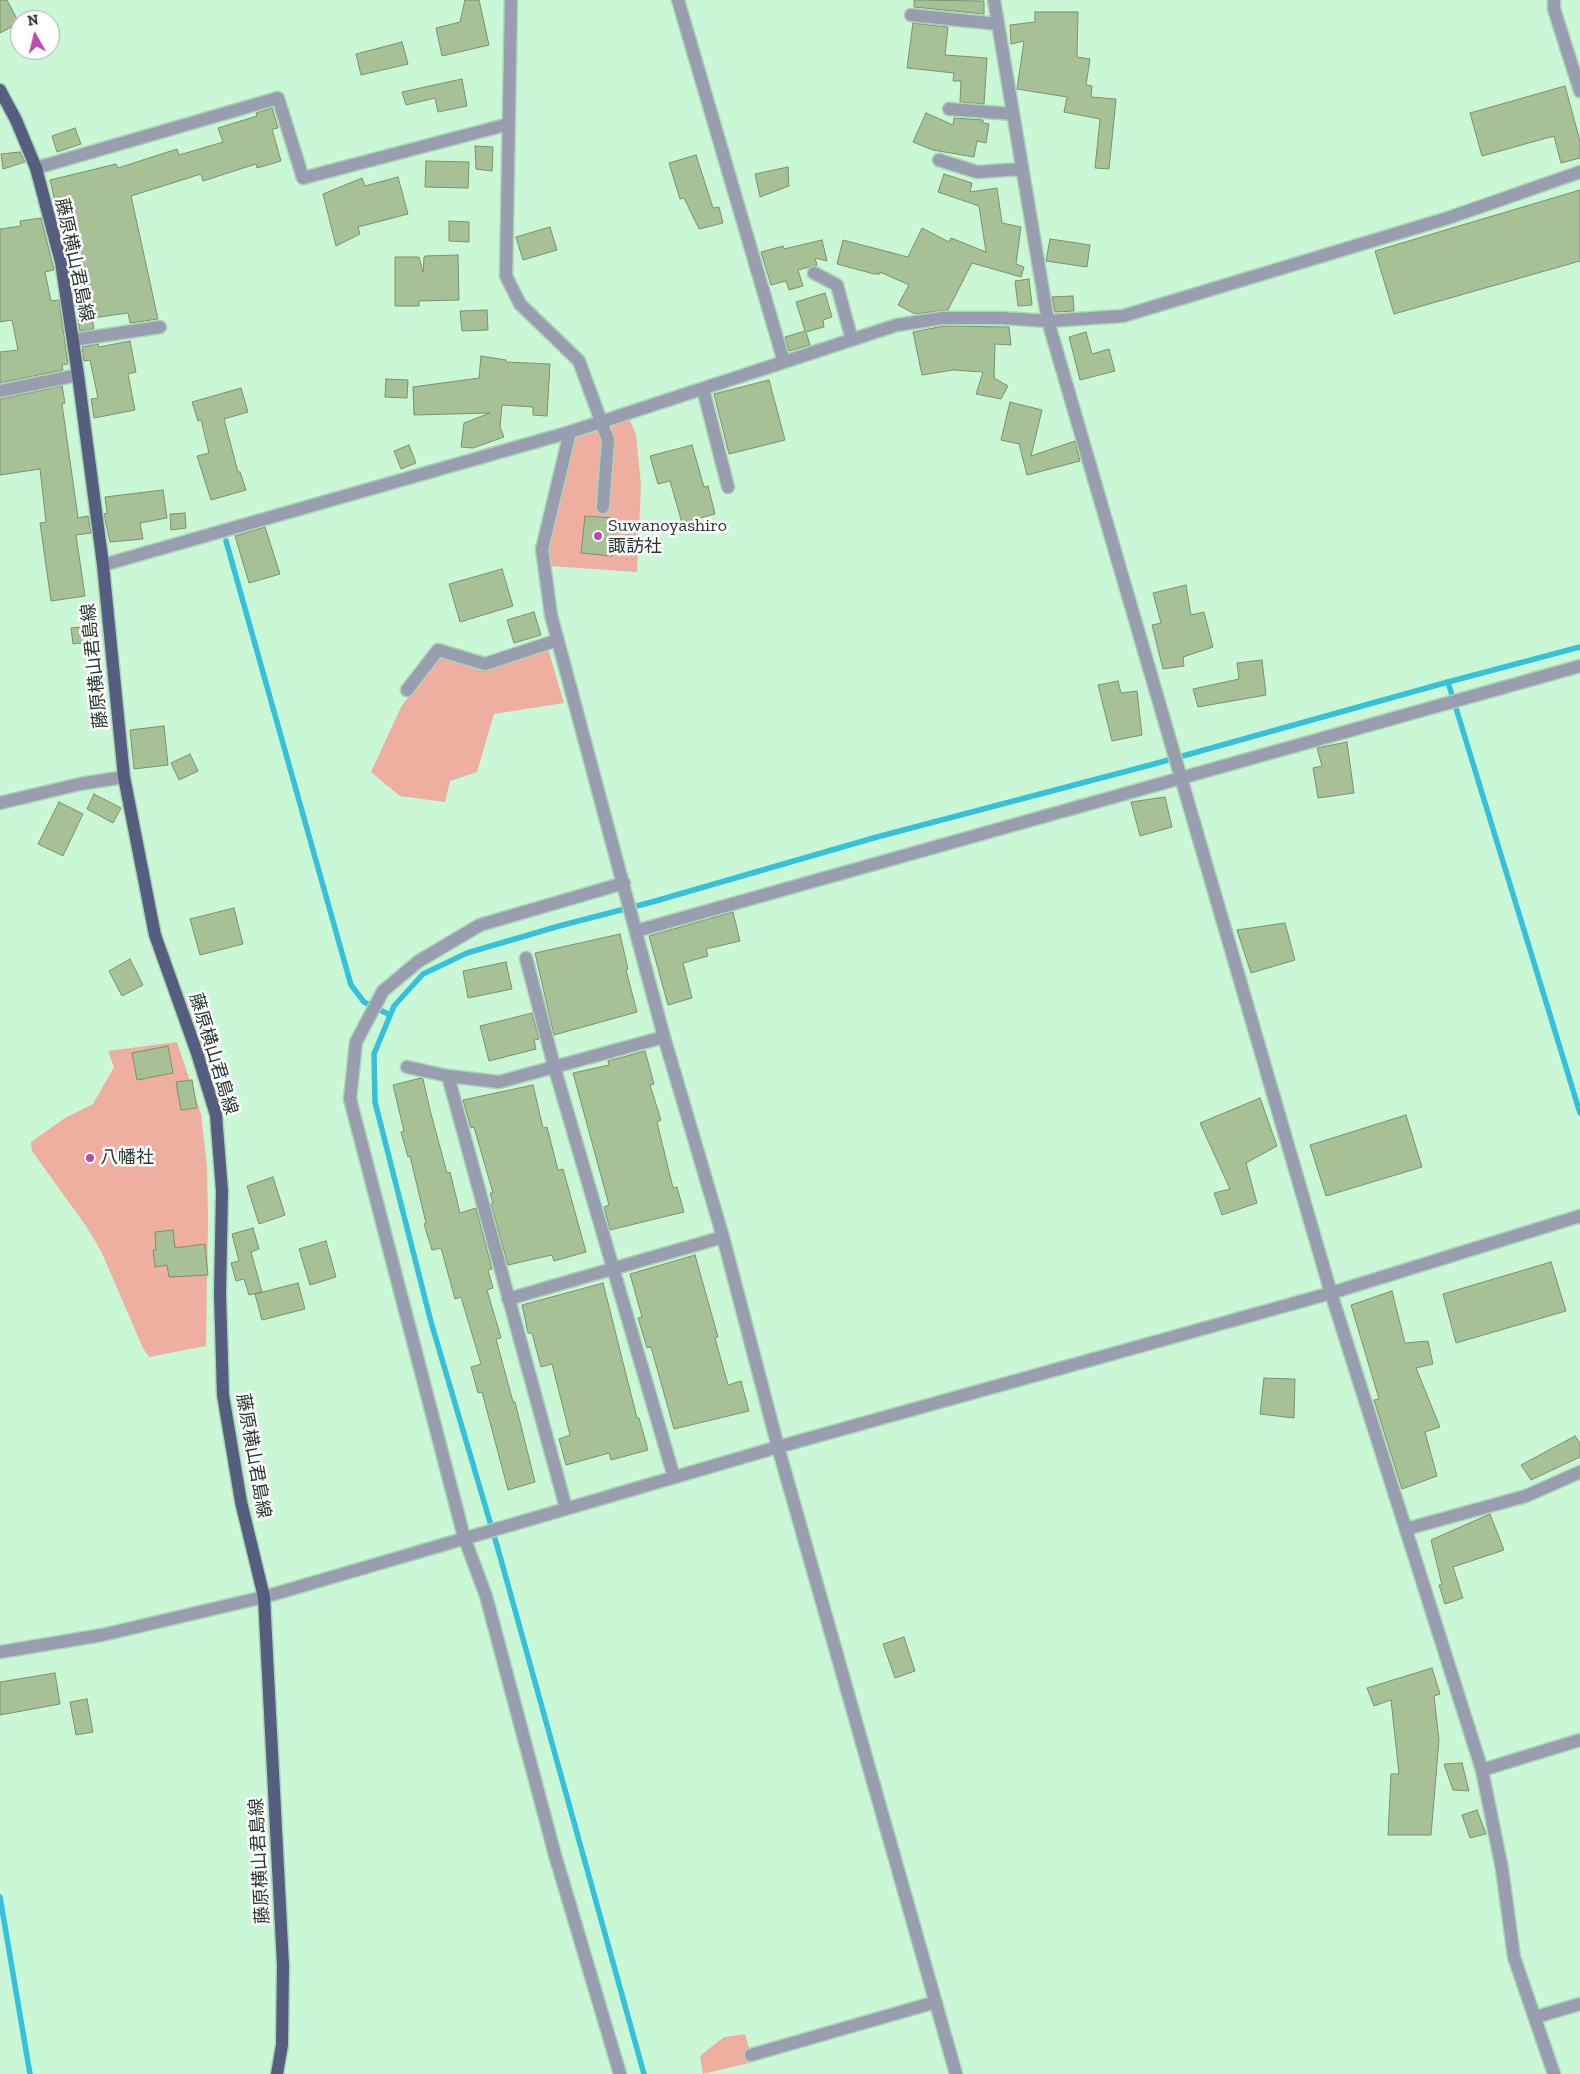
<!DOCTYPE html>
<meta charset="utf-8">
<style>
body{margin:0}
#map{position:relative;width:1580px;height:2074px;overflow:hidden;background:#caf7d6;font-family:"Zilla Slab",serif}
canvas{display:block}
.north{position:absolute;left:10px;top:10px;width:50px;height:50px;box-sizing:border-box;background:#fff;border:1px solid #a8afaa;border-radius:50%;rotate:352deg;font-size:14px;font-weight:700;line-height:20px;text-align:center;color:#26372b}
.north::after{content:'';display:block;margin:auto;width:18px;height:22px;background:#b94bab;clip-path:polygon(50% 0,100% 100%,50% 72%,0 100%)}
</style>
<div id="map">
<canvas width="1580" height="2074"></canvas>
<div class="north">N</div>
</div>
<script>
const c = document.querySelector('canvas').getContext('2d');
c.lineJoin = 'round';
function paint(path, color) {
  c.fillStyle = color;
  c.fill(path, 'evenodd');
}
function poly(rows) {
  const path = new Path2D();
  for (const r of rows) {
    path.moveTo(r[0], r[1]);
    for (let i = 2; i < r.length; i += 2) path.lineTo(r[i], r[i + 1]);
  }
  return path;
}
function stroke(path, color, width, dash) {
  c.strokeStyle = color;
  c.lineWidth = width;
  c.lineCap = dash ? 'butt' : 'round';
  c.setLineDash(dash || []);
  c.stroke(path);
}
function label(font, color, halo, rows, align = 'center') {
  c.font = font + ' "Zilla Slab","Noto Sans JP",serif';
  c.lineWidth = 5;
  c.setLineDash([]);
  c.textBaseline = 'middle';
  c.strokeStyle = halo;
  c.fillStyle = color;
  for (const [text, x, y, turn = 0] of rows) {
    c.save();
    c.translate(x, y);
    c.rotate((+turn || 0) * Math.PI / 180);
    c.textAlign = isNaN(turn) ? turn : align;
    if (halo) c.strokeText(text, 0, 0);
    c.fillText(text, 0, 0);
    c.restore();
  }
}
paint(poly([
 [629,418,636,435,641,485,637,572,549,566,547,548,573,434],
 [548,649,564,703,494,714,477,772,450,781,445,802,400,796,371,772,401,707,440,654,485,670],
 [177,1042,201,1114,207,1166,208,1219,206,1346,149,1357,143,1348,101,1251,86,1226,32,1151,31,1142,65,1118,93,1104,114,1067,108,1051],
 [745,2034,753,2062,703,2074,700,2056,724,2037]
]), '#eeaea0');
stroke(poly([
 [226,541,351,985,364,1002,390,1015],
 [1580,647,1448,682,1580,1113],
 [0,1897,30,2074],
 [644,2074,498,1549,431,1322,375,1102,374,1054,394,1006,423,974,467,953,559,926,652,902,877,837,1154,764,1448,682]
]), '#36c1da', 5.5);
const building = poly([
 [0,0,7,0,19,23,0,33,0,0],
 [465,0,479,0,489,45,442,56,436,28,460,22,465,0],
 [914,0,984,1,984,14,914,7,914,0],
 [1035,12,1078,12,1077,57,1090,59,1086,85,1092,86,1091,97,1116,99,1109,169,1095,168,1100,119,1064,112,1067,97,1017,89,1024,41,1011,44,1010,25,1035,22,1035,12],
 [913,23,948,27,945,55,987,58,984,104,960,102,961,81,953,81,954,73,907,68,913,23],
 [402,42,408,64,361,75,356,54,402,42],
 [462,79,467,106,438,112,435,98,406,105,402,92,462,79],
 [1565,86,1580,141,1580,158,1561,163,1554,136,1482,156,1470,113,1565,86],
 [272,108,278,128,272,129,281,161,257,168,256,164,203,181,201,174,131,196,158,319,130,323,128,313,92,318,94,329,80,331,75,299,79,298,74,266,70,266,50,180,116,164,118,168,177,149,179,155,223,142,218,128,257,116,256,113,272,108],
 [926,113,953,125,954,118,983,120,983,123,989,124,986,143,977,141,974,157,933,150,913,142,926,113],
 [75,128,81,144,57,152,52,136,75,128],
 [475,146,493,147,492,171,476,169,475,146],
 [20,152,25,162,3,169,1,154,20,152],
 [696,155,713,208,719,207,723,223,699,229,684,198,680,199,669,163,696,155],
 [426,161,469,162,468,188,425,187,426,161],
 [788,167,789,186,760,197,755,174,788,167],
 [944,174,972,183,970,192,997,188,1002,223,1021,227,1016,264,1024,267,1021,277,972,263,948,310,915,314,898,305,909,285,880,272,880,274,874,274,837,264,843,240,908,257,922,228,949,242,951,238,986,252,979,206,938,192,944,174],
 [398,177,408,214,358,227,360,234,336,246,323,194,362,178,365,186,398,177],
 [1580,190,1580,261,1394,314,1375,251,1580,190],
 [41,218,54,270,45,272,51,301,59,300,68,364,62,365,63,370,0,383,0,352,18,350,12,320,0,322,0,229,21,226,20,221,41,218],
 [449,221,469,222,469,242,449,241,449,221],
 [550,227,557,250,523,260,516,237,550,227],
 [1050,239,1090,245,1087,267,1046,261,1050,239],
 [822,240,827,261,815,258,817,265,798,270,803,286,789,290,786,281,771,285,761,252,783,246,784,249,822,240],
 [458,255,459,300,419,301,419,306,395,306,395,257,419,257,423,272,424,257,425,256,458,255],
 [1029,279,1032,305,1018,306,1015,281,1029,279],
 [825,293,832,317,823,320,824,327,806,332,810,345,789,351,785,337,805,331,796,302,825,293],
 [1073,296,1074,311,1055,312,1052,297,1073,296],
 [487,310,488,330,462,331,460,311,487,310],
 [944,326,1009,327,1011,345,995,344,994,378,1008,386,1001,399,976,394,983,372,953,370,922,375,913,332,944,326],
 [1086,332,1092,354,1109,349,1115,371,1080,380,1069,337,1086,332],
 [130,341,136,372,128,374,135,410,94,418,91,399,98,398,90,360,84,361,82,347,98,344,99,347,130,341],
 [481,356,506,360,506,362,550,364,547,416,533,415,533,407,502,405,500,427,504,437,473,448,461,447,464,423,490,413,414,415,413,387,479,378,481,356],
 [386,379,408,380,407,398,385,397,386,379],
 [769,380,785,440,729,454,714,394,769,380],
 [62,386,65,403,62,404,78,518,88,516,91,533,76,535,85,596,51,601,40,523,46,522,40,469,0,475,0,399,62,386],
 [241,388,248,412,224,419,238,472,240,472,246,490,211,500,197,456,209,453,201,420,198,421,192,402,241,388],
 [1010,402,1042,410,1031,456,1075,441,1080,461,1027,475,1019,444,1001,440,1010,402],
 [409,445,416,463,401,469,394,451,409,445],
 [692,445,704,487,708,486,715,514,682,523,670,481,658,484,650,456,692,445],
 [163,490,167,518,140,523,143,539,110,542,104,514,107,513,105,497,163,490],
 [185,513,186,528,171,530,170,514,185,513],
 [585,516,615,518,612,556,581,553,585,516],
 [265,527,280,574,249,583,235,536,265,527],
 [502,569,513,606,460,622,449,584,502,569],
 [1186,585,1191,615,1204,612,1213,647,1183,657,1184,666,1163,669,1152,625,1161,623,1153,593,1186,585],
 [534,612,541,635,514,643,507,620,534,612],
 [89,626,91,642,73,644,71,628,89,626],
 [1262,660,1266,695,1198,707,1193,689,1239,679,1237,663,1262,660],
 [1118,681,1121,693,1137,691,1142,735,1112,741,1098,685,1118,681],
 [164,726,168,765,134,769,130,730,164,726],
 [1347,742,1354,793,1318,798,1313,768,1322,766,1317,748,1347,742],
 [190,754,198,771,179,780,171,763,190,754],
 [94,794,121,808,113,823,87,809,94,794],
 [1165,797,1172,827,1140,836,1131,802,1165,797],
 [59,802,83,814,63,856,38,844,59,802],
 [234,908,243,944,200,955,190,919,234,908],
 [733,912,740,941,706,949,708,956,683,963,692,998,668,1005,649,936,733,912],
 [1285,923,1295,960,1251,973,1237,930,1285,923],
 [620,934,628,969,626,970,637,1012,554,1035,535,953,620,934],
 [130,959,143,985,122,996,109,971,130,959],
 [506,962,512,989,468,998,463,971,506,962],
 [532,1013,539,1039,534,1040,536,1049,489,1061,480,1026,532,1013],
 [168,1046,173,1073,137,1080,132,1053,168,1046],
 [645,1051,654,1084,650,1085,661,1120,657,1122,673,1188,677,1187,684,1212,610,1230,604,1207,609,1205,573,1073,609,1065,608,1061,645,1051],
 [421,1078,423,1079,430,1110,447,1173,450,1172,460,1213,476,1208,492,1269,488,1270,493,1288,487,1290,501,1338,496,1339,513,1402,515,1402,535,1482,508,1490,482,1392,478,1393,471,1367,481,1364,461,1297,455,1299,441,1248,432,1250,424,1224,426,1223,410,1156,408,1157,401,1132,404,1131,393,1085,421,1078],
 [192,1080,197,1108,181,1110,176,1082,192,1080],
 [533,1085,543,1128,547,1127,558,1170,563,1169,586,1252,554,1261,552,1255,508,1265,491,1204,493,1203,490,1193,493,1193,474,1127,471,1128,463,1100,533,1085],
 [1260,1098,1277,1146,1246,1163,1257,1203,1222,1215,1214,1193,1230,1189,1200,1123,1260,1098],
 [1406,1115,1422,1167,1326,1196,1310,1145,1406,1115],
 [273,1177,285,1215,259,1224,247,1186,273,1177],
 [253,1228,259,1249,251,1252,262,1292,249,1295,244,1279,236,1281,231,1263,239,1261,232,1234,253,1228],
 [173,1230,175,1248,205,1244,208,1275,169,1277,167,1265,155,1267,153,1250,156,1250,155,1232,173,1230],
 [326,1241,336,1277,310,1285,299,1249,326,1241],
 [695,1255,718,1337,715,1338,728,1385,741,1381,749,1411,674,1429,651,1347,647,1348,638,1318,642,1317,630,1274,695,1255],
 [1551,1262,1566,1311,1456,1343,1443,1294,1551,1262],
 [298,1283,305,1309,262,1320,255,1294,298,1283],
 [603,1283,637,1418,639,1418,648,1450,611,1460,609,1453,566,1465,559,1439,570,1435,552,1364,541,1367,532,1333,528,1333,522,1305,603,1283],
 [1392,1291,1405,1343,1428,1341,1433,1364,1416,1368,1440,1427,1425,1432,1437,1476,1402,1489,1374,1400,1379,1399,1351,1305,1392,1291],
 [1264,1378,1295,1379,1294,1418,1260,1414,1264,1378],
 [1575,1436,1580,1443,1580,1457,1531,1480,1521,1465,1575,1436],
 [1490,1514,1504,1550,1453,1567,1463,1598,1445,1604,1439,1585,1442,1585,1431,1540,1490,1514],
 [904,1637,915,1671,895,1678,883,1644,904,1637],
 [1432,1668,1440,1694,1434,1696,1439,1740,1431,1835,1388,1835,1391,1774,1399,1774,1391,1700,1374,1706,1367,1688,1432,1668],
 [55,1673,60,1704,0,1715,0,1682,55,1673],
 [87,1699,93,1732,76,1735,70,1702,87,1699],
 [1462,1763,1469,1791,1453,1790,1444,1764,1462,1763],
 [1477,1810,1486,1834,1470,1838,1462,1815,1477,1810]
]);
paint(building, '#a7c096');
stroke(building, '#7a926a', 1);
const minor = poly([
 [511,0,506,276,520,304,579,361,608,440,603,507],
 [678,0,784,362],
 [994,0,1048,321,1331,1293,1482,1770,1502,1869,1514,1957,1554,2074],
 [1554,0,1554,9,1580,91],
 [911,15,998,24],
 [949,109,1013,114],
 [939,160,977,172,1022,169],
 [36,168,278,98,303,178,509,124],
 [814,273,837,285,852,340],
 [73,340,160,327],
 [703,389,728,487],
 [0,391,78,375],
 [570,432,542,549,551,615,664,1037,723,1237,778,1447,956,2074],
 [103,565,570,432,897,325,943,318,1002,318,1048,321,1123,316,1448,218,1580,172],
 [407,690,438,650,485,664,558,640],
 [0,803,80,784,124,777],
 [636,931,1580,666],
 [526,958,554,1066,674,1477],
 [407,1067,448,1076],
 [508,1299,723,1237],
 [566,1508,448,1076,499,1082,664,1037],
 [1406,1529,1526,1496,1580,1472],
 [0,1652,102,1635,264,1597,778,1447,1331,1293,1580,1216],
 [1482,1770,1580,1740],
 [1536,2017,1580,2004],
 [751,2055,936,2002],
 [620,2074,555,1855,486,1596,464,1537,350,1099,356,1042,383,991,419,961,480,925,624,883]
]);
const major = poly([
 [0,90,16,120,36,168,61,262,78,375,103,565,124,777,155,935,197,1053,216,1115,222,1191,220,1294,223,1395,241,1502,264,1597,283,1965,282,2045,277,2074]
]);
stroke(minor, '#acd4b7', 15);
stroke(major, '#acd4b7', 15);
stroke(minor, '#989db0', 12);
stroke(major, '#555e7f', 12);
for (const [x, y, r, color] of [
 [598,536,5,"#b94bab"],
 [90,1158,5,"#b94bab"]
]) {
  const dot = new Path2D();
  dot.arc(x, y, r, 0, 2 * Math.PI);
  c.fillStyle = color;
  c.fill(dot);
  stroke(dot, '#fff', 2);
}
label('18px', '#26372b', '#fff', [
 ["藤原横山君島線",74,260,78],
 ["藤原横山君島線",95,666,-96],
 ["藤原横山君島線",213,1054,73],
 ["藤原横山君島線",253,1456,80],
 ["藤原横山君島線",260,1861,-93]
]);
label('18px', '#26372b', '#fff', [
 ["Suwanoyashiro",608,526],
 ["諏訪社",608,547],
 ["八幡社",100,1158]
], 'left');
</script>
